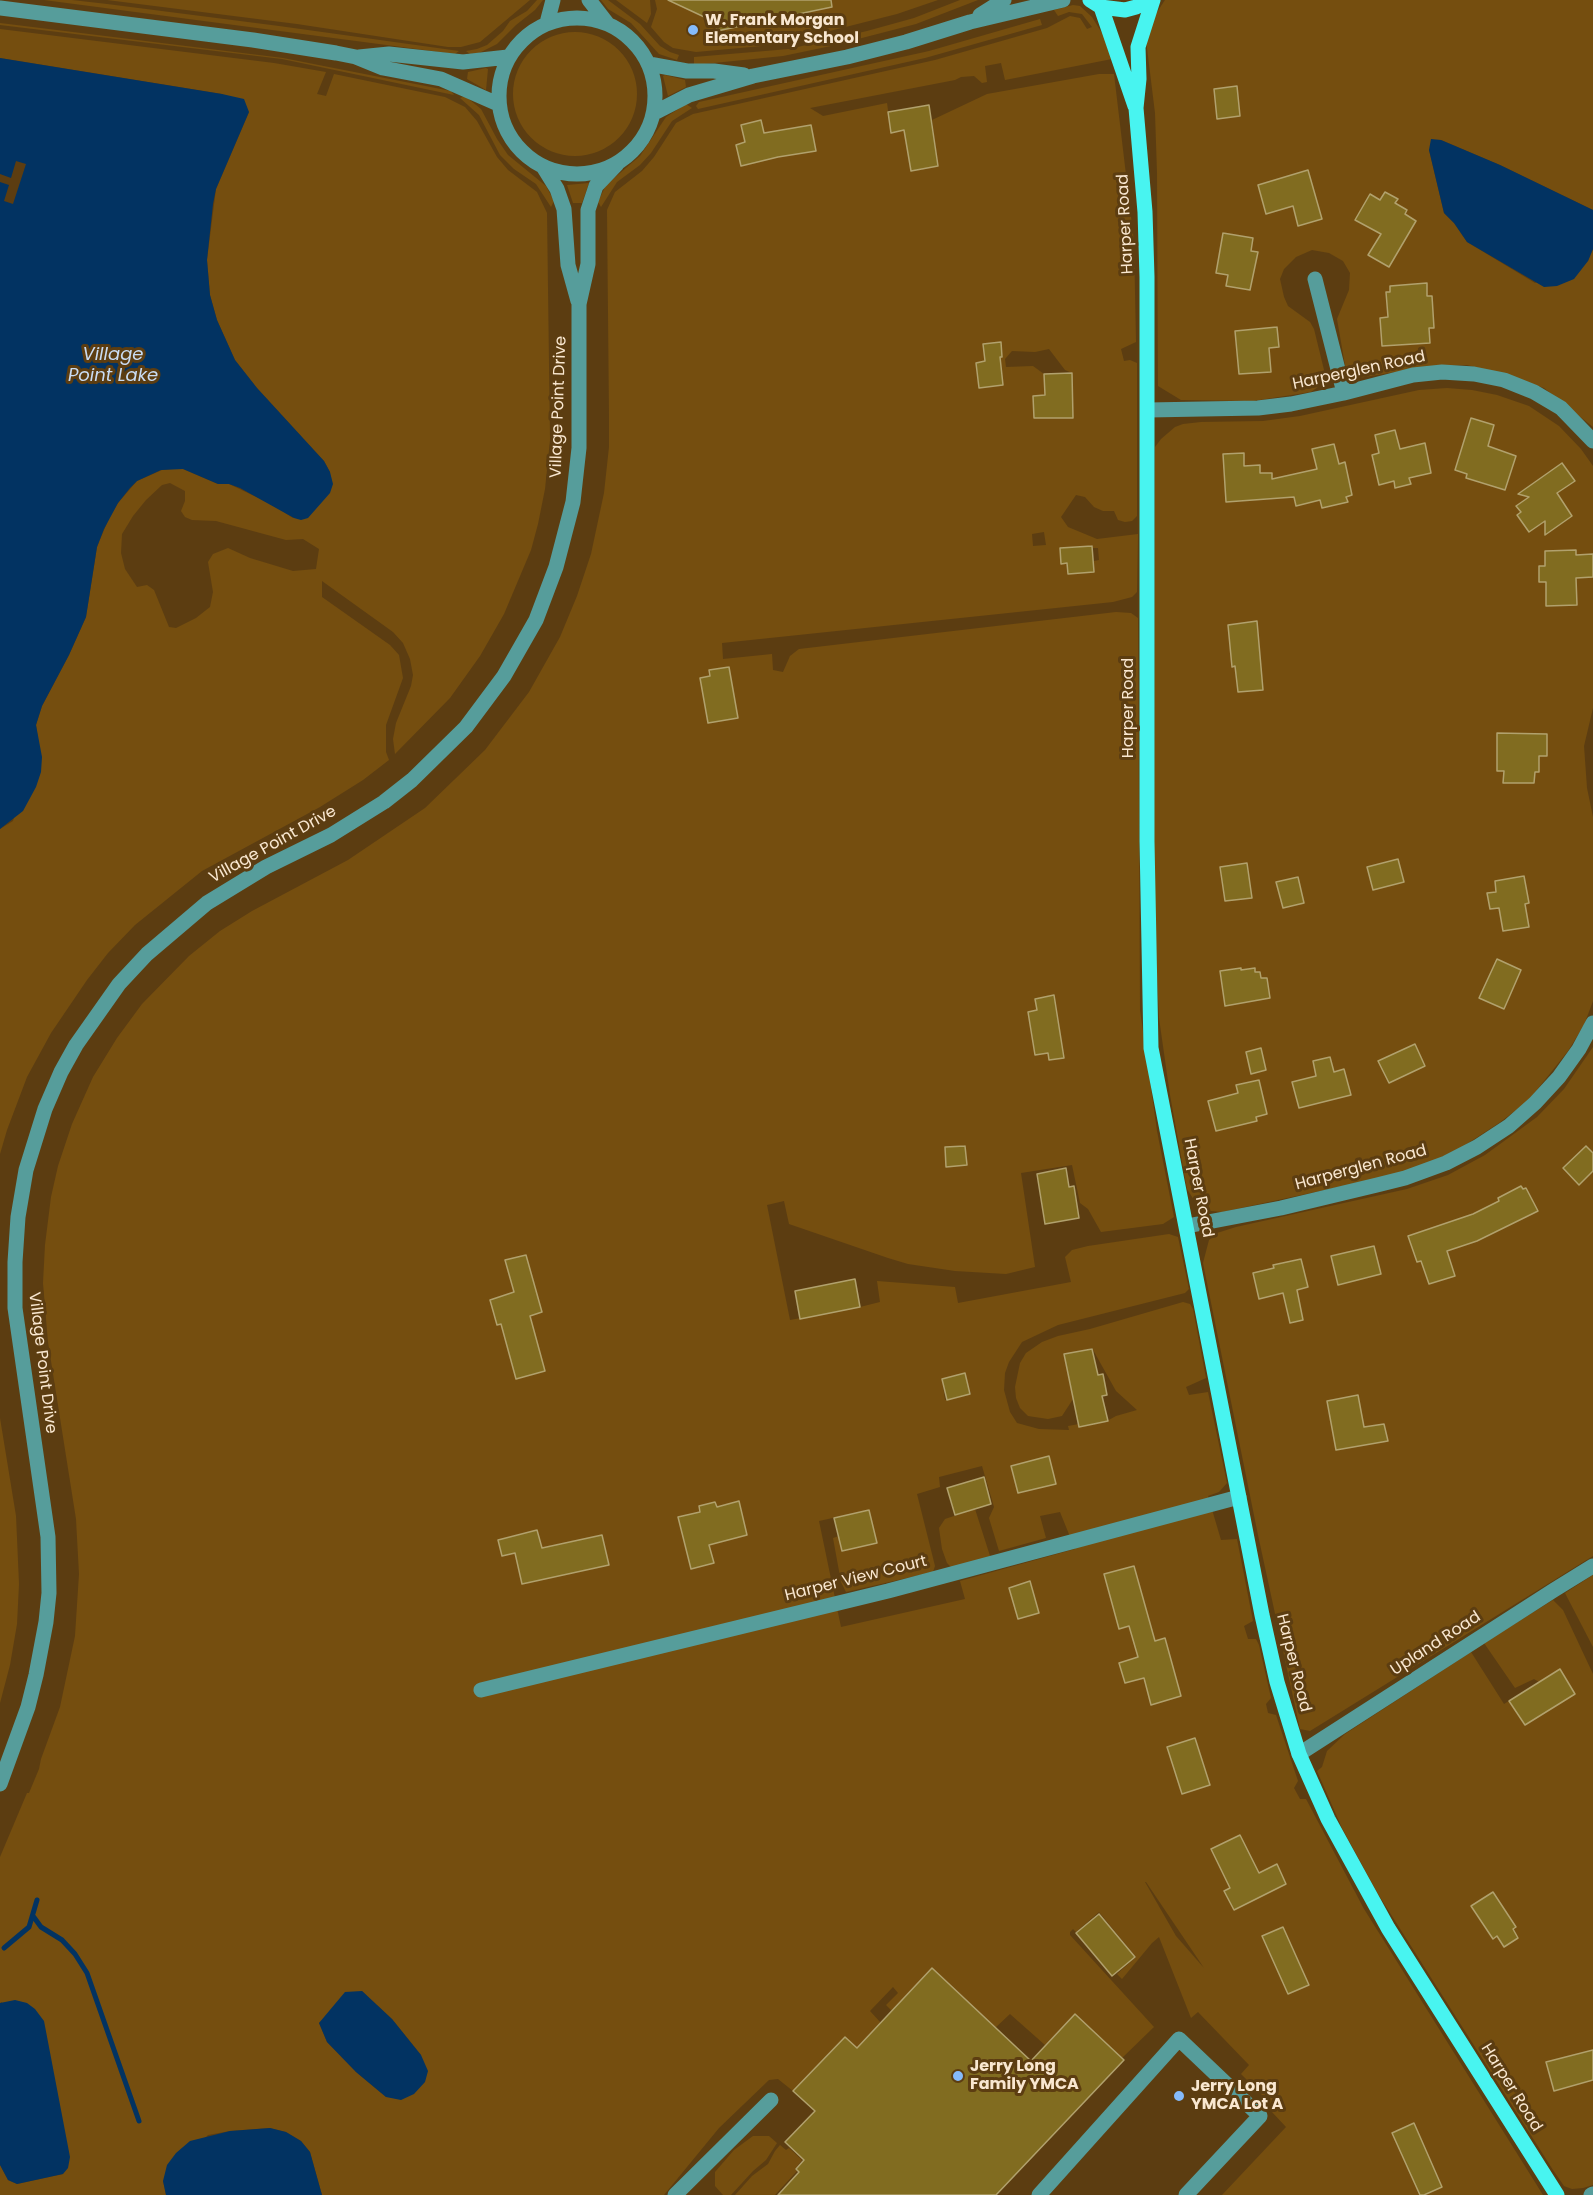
<!DOCTYPE html>
<style>
body{margin:0}
canvas{display:block;background:#5c3d11}
</style>
<canvas width="1593" height="2195"></canvas>
<script>
const c = document.querySelector('canvas').getContext('2d');
c.lineJoin = 'round';
function paint(path, color) {
  c.fillStyle = color;
  c.fill(path, 'evenodd');
}
function poly(rows) {
  const path = new Path2D();
  for (const r of rows) {
    if (r.length === 3) {
      path.moveTo(r[0] + r[2], r[1]);
      path.arc(r[0], r[1], r[2], 0, 2 * Math.PI);
      continue;
    }
    path.moveTo(r[0], r[1]);
    for (let i = 2; i < r.length; i += 2) path.lineTo(r[i], r[i + 1]);
  }
  return path;
}
function stroke(path, color, width, dash) {
  c.strokeStyle = color;
  c.lineWidth = width;
  c.lineCap = dash ? 'butt' : 'round';
  c.setLineDash(dash || []);
  c.stroke(path);
}
function label(font, color, halo, rows, align = 'center') {
  c.font = font + ' Poppins,sans-serif';
  c.lineWidth = 6;
  c.setLineDash([]);
  c.textBaseline = 'middle';
  c.strokeStyle = halo;
  c.fillStyle = color;
  for (const [text, x, y, turn = 0] of rows) {
    c.save();
    c.translate(x, y);
    c.rotate((+turn || 0) * Math.PI / 180);
    c.textAlign = isNaN(turn) ? turn : align;
    if (halo) c.strokeText(text, 0, 0);
    c.fillText(text, 0, 0);
    c.restore();
  }
}
paint(poly([
 [44,0,72,0,107,4,279,26,459,51,455,54],
 [107,0,530,0,480,42,461,47,448,47,297,24],
 [537,0,543,0,535,10,516,25,497,44,479,53,470,54,466,51,477,49,487,45,503,31,510,21,527,11],
 [601,0,608,0,640,24,660,46,670,52,679,55,677,60,659,54,631,23,608,9],
 [616,0,650,0,651,14,647,23],
 [655,0,681,0,714,20,717,31,830,7,829,0,938,0,897,14,798,39,762,46,696,52,673,48,664,42,651,27,657,9],
 [960,0,978,0,916,24,831,46,783,56,694,65,694,57,789,49,867,31,914,18],
 [1165,0,1593,0,1593,210,1500,165,1441,140,1429,150,1444,213,1454,223,1467,242,1535,283,1588,261,1593,249,1593,427,1544,388,1503,374,1467,365,1432,366,1359,378,1349,373,1345,365,1337,319,1349,290,1350,273,1343,261,1329,253,1312,250,1296,257,1284,269,1280,279,1284,297,1288,306,1310,322,1314,329,1325,374,1322,384,1311,392,1253,401,1181,400,1158,386,1157,172,1155,113,1146,40,1153,18],
 [1073,5,1080,6,1092,17,1105,38,1112,59,1005,80,1001,63,985,66,987,82,982,83,974,76,961,77,955,80,810,108,823,116,887,103,891,132,904,130,911,171,938,166,932,120,987,94,1099,74,1114,74,1134,242,1136,342,1121,349,1124,361,1130,360,1137,363,1137,516,1132,521,1125,522,1118,520,1114,511,1103,511,1094,507,1085,497,1076,495,1061,517,1068,527,1097,539,1138,534,1137,592,1132,597,1113,602,722,643,723,659,772,654,773,670,783,672,790,656,799,649,1116,612,1131,613,1138,618,1140,1010,1157,1131,1174,1217,1163,1224,1101,1232,1088,1209,1080,1203,1072,1165,1021,1173,1035,1267,1006,1274,955,1271,908,1264,888,1258,789,1224,784,1201,767,1205,790,1320,860,1307,880,1302,877,1281,955,1287,958,1303,1071,1282,1065,1257,1072,1250,1088,1246,1169,1234,1178,1237,1189,1289,1185,1293,1058,1325,1022,1342,1009,1362,1005,1373,1004,1390,1010,1412,1017,1423,1039,1429,1069,1430,1068,1426,1079,1424,1080,1427,1107,1421,1116,1416,1137,1410,1116,1391,1092,1348,1064,1355,1073,1399,1062,1416,1048,1419,1028,1416,1020,1408,1016,1398,1015,1387,1020,1363,1026,1353,1042,1342,1058,1336,1090,1329,1183,1302,1190,1304,1193,1309,1206,1378,1186,1387,1189,1395,1208,1392,1227,1483,1219,1492,1208,1496,1221,1540,1237,1539,1253,1621,1244,1626,1248,1639,1256,1639,1259,1645,1271,1698,1266,1704,1268,1713,1276,1715,1298,1781,1294,1788,1300,1799,1306,1799,1364,1909,1543,2195,1222,2195,1286,2127,1272,2112,1273,2106,1241,2074,1249,2065,1198,2012,1191,2018,1159,1937,1152,1943,1122,1979,1117,1974,1136,1957,1099,1912,1076,1932,1073,1929,1070,1932,1070,1935,1154,2027,1122,2058,1075,2014,1045,2045,1010,2014,995,2028,892,2011,886,2005,898,1993,893,1987,870,2011,881,2023,857,2048,845,2037,793,2091,778,2079,769,2080,719,2128,664,2195,322,2195,310,2152,301,2141,286,2132,270,2128,230,2131,208,2135,163,2181,166,2195,0,2195,0,2165,8,2180,17,2184,63,2174,2,2002,0,2003,0,1857,27,1793,29,1793,39,1769,41,1759,60,1707,75,1636,79,1574,76,1519,48,1342,43,1283,45,1245,51,1197,58,1166,72,1124,93,1077,117,1038,142,1004,189,956,220,931,252,911,348,860,425,808,485,750,529,692,560,637,577,596,591,554,604,493,609,447,609,415,607,210,615,192,642,171,654,157,676,123,693,114,935,60,1047,28,1070,16,1080,18,1087,29,1092,27,1082,14,1069,12,1058,16,1054,10],
 [1001,342,1002,357,985,358,984,344],
 [1049,349,1065,370,1072,373,1073,418,1034,418,1045,395,1044,374,1033,366,1006,367,1005,359,1012,351,1035,352],
 [1000,360,1003,385,979,388,976,363],
 [1044,532,1046,545,1033,546,1032,534],
 [1092,546,1093,548,1098,548,1099,560,1094,561,1094,572,1068,574,1067,563,1062,564],
 [964,1146,966,1165,945,1147],
 [965,1373,971,1394,945,1400,942,1379],
 [982,1466,994,1507,989,1518,999,1551,1046,1538,1040,1516,1060,1512,1075,1549,960,1581,965,1599,841,1627,819,1521,869,1510,876,1543,843,1551,839,1536,833,1538,841,1582,846,1592,933,1572,935,1566,917,1494,940,1487,939,1477],
 [1145,1882,1146,1882,1204,1968,1176,1936],
 [362,1991,392,2019,421,2055,386,2097,356,2072,327,2042,319,2023],
 [1040,19,1042,25,925,58,698,109,696,106,699,102,929,51],
 [0,23,283,58,451,91,454,95,282,59,0,25],
 [0,29,274,63,326,72,317,94,326,96,334,74,445,97,465,107,477,121,497,157,508,170,537,192,547,213,550,440,545,489,538,524,531,550,504,614,480,656,450,698,395,754,393,739,396,723,411,686,413,675,410,659,403,643,393,632,322,581,322,597,390,645,399,655,403,678,386,725,386,752,389,760,363,780,320,807,202,871,135,925,108,953,87,980,51,1033,27,1077,7,1130,0,1154,0,829,13,821,38,739,36,725,42,706,69,655,86,617,97,547,109,518,118,503,137,481,162,470,172,469,183,469,218,484,229,484,271,504,293,518,330,472,324,461,257,388,235,360,217,320,210,295,207,260,216,189,249,112,222,94,0,58],
 [170,483,185,491,185,501,181,511,185,517,192,520,216,521,286,540,303,539,319,549,316,569,293,571,250,558,228,548,213,554,208,562,213,592,210,607,196,618,176,628,169,627,154,590,147,585,137,587,125,569,121,553,122,534,133,516,146,500,162,485],
 [575,94,62],
 [486,68,488,69,486,90,467,79,468,72],
 [665,75,685,80,686,87,668,96,663,76],
 [465,96,481,109,497,139,508,155,546,186,554,201,551,207,536,184,514,169,500,155,479,115,460,98],
 [686,104,692,108,672,121,651,153,640,165,617,182,601,207,598,202,606,185,640,156,666,117],
 [589,183,582,203,573,203,567,185],
 [1447,388,1472,390,1497,395,1529,406,1559,426,1581,449,1593,466,1593,708,1584,746,1587,788,1593,817,1593,1001,1584,1025,1568,1051,1528,1101,1499,1123,1459,1149,1429,1165,1404,1173,1222,1212,1211,1211,1202,1207,1194,1200,1187,1189,1170,1095,1159,1018,1154,914,1155,447,1161,439,1175,427,1183,424,1201,422,1263,421,1300,416,1419,390],
 [1593,1047,1593,1556,1310,1731,1300,1729,1258,1535,1203,1263,1209,1240,1217,1233,1236,1227,1407,1189,1448,1175,1485,1155,1537,1117,1564,1089],
 [0,1418,16,1516,19,1584,17,1624,10,1665,0,1703],
 [975,1509,991,1559,952,1568,947,1563,942,1549,939,1528,945,1519],
 [1593,1575,1593,1647,1565,1593],
 [1553,1600,1563,1610,1593,1674,1593,2185,1583,2188,1572,2189,1564,2186,1553,2170,1378,1894,1342,1828,1317,1771,1322,1767,1327,1751,1345,1734,1471,1652,1504,1704,1539,1682,1534,1679,1515,1688,1484,1643],
 [753,2136,769,2136,777,2143,766,2160,753,2171,731,2195,723,2195,715,2186,715,2172,734,2150],
 [780,2145,786,2150,789,2148,802,2160,795,2169,797,2171,775,2195,735,2195,752,2176,768,2164,775,2151]
]), '#754e0f');
paint(poly([
 [0,58,222,94,244,99,249,112,216,189,213,204,207,260,210,295,217,320,235,360,257,388,324,461,330,472,333,484,330,493,308,518,301,520,294,518,240,488,229,484,218,484,183,469,161,470,137,481,130,488,118,503,104,529,97,547,86,617,69,655,42,706,36,725,42,757,41,772,36,787,23,811,0,829],
 [1431,139,1441,140,1500,165,1593,210,1593,249,1588,261,1574,279,1557,286,1544,287,1467,242,1454,223,1444,213,1429,150],
 [362,1991,392,2019,421,2055,428,2071,425,2082,414,2094,401,2100,386,2097,356,2072,327,2042,319,2023,345,1992],
 [15,2000,27,2003,35,2009,44,2021,70,2157,68,2168,63,2174,17,2184,8,2180,0,2165,0,2003],
 [270,2128,286,2132,301,2141,310,2152,322,2195,166,2195,163,2181,167,2165,176,2153,190,2141,230,2131]
]), '#023362');
paint(poly([
 [16,161,26,164,13,204,4,201,9,185,0,182,0,174,11,178]
]), '#5c3d11');
stroke(poly([
 [33,1916,41,1927,62,1940,75,1954,87,1973,139,2121],
 [4,1948,29,1927,37,1900]
]), '#023362', 5);
const building = poly([
 [668,0,831,0,832,7,717,31,715,22,668,0],
 [1237,86,1240,116,1217,119,1214,89,1237,86],
 [929,105,938,166,911,171,904,130,891,133,888,112,929,105],
 [761,120,764,133,811,125,816,151,778,157,741,166,736,145,745,142,741,125,761,120],
 [1308,170,1322,219,1298,226,1293,206,1266,214,1258,185,1308,170],
 [1385,192,1398,199,1395,203,1407,210,1405,214,1416,221,1389,267,1368,255,1381,234,1355,220,1370,194,1380,200,1385,192],
 [1223,233,1253,238,1251,251,1258,252,1250,290,1226,286,1228,275,1216,273,1223,233],
 [1427,283,1427,296,1432,296,1434,328,1429,328,1430,343,1382,346,1380,318,1388,317,1386,292,1390,292,1390,286,1427,283],
 [1277,327,1279,347,1269,348,1271,372,1239,374,1235,331,1277,327],
 [1001,342,1002,357,1000,357,1003,385,979,388,976,363,985,361,983,344,1001,342],
 [1072,373,1073,418,1034,418,1033,396,1045,395,1044,374,1072,373],
 [1471,418,1494,425,1488,446,1516,456,1505,490,1466,478,1467,474,1455,470,1471,418],
 [1395,430,1400,449,1425,443,1431,473,1409,478,1411,484,1395,488,1394,481,1379,485,1372,455,1379,453,1375,435,1395,430],
 [1334,444,1339,464,1345,462,1352,495,1346,497,1348,502,1322,508,1320,500,1296,506,1294,497,1226,502,1223,454,1244,453,1244,466,1260,465,1260,473,1272,473,1272,479,1317,469,1312,449,1334,444],
 [1562,463,1575,481,1557,493,1572,516,1545,535,1545,521,1529,532,1517,515,1521,512,1516,506,1529,497,1518,494,1562,463],
 [1092,546,1094,572,1068,574,1067,563,1061,564,1060,548,1092,546],
 [1576,550,1576,555,1593,554,1593,577,1576,578,1577,605,1546,606,1546,582,1539,582,1539,566,1545,566,1545,551,1576,550],
 [1257,621,1263,690,1238,692,1235,666,1232,667,1228,625,1257,621],
 [729,667,738,718,708,723,700,678,710,676,709,670,729,667],
 [1497,733,1547,734,1547,756,1539,756,1539,772,1535,772,1534,783,1503,783,1504,771,1497,771,1497,733],
 [1398,859,1404,882,1373,890,1367,867,1398,859],
 [1247,863,1252,898,1225,901,1220,867,1247,863],
 [1524,876,1529,903,1525,904,1529,927,1503,931,1499,908,1490,909,1487,893,1496,892,1495,881,1524,876],
 [1298,877,1304,903,1283,908,1276,882,1298,877],
 [1497,959,1521,970,1504,1009,1479,998,1497,959],
 [1241,968,1241,970,1255,968,1255,972,1260,972,1261,978,1267,978,1270,998,1225,1006,1220,971,1241,968],
 [1054,995,1064,1058,1049,1060,1048,1053,1035,1055,1028,1012,1037,1010,1035,999,1054,995],
 [1415,1044,1425,1066,1389,1083,1378,1061,1415,1044],
 [1261,1048,1266,1070,1251,1074,1246,1052,1261,1048],
 [1330,1057,1334,1072,1344,1069,1351,1095,1299,1108,1292,1082,1316,1076,1313,1061,1330,1057],
 [1259,1080,1267,1114,1256,1117,1257,1121,1216,1131,1208,1101,1238,1093,1236,1085,1259,1080],
 [965,1146,967,1165,946,1167,945,1147,965,1146],
 [1586,1146,1593,1153,1593,1171,1579,1185,1563,1168,1586,1146],
 [1066,1168,1069,1187,1074,1186,1079,1218,1045,1224,1037,1174,1066,1168],
 [1521,1186,1523,1189,1526,1188,1538,1211,1477,1241,1447,1251,1455,1276,1429,1284,1421,1261,1417,1262,1408,1236,1473,1214,1499,1201,1498,1198,1521,1186],
 [1374,1246,1381,1274,1338,1285,1331,1256,1374,1246],
 [526,1255,542,1312,530,1316,545,1371,516,1379,501,1324,497,1325,490,1300,514,1292,505,1260,526,1255],
 [1301,1259,1308,1287,1297,1290,1303,1320,1290,1323,1283,1293,1259,1299,1253,1273,1274,1268,1273,1265,1301,1259],
 [855,1279,860,1307,800,1319,795,1291,855,1279],
 [1092,1349,1098,1375,1103,1374,1107,1395,1102,1396,1108,1421,1079,1427,1064,1354,1092,1349],
 [965,1373,970,1394,947,1400,942,1379,965,1373],
 [1358,1395,1364,1427,1384,1424,1388,1441,1336,1450,1327,1401,1358,1395],
 [1049,1456,1056,1484,1018,1493,1011,1466,1049,1456],
 [984,1477,991,1504,955,1515,947,1488,984,1477],
 [739,1501,747,1535,709,1545,714,1563,691,1569,678,1517,700,1512,699,1506,715,1502,717,1507,739,1501],
 [869,1510,877,1543,842,1551,834,1518,869,1510],
 [537,1530,542,1548,602,1535,609,1565,522,1584,515,1553,502,1556,498,1540,537,1530],
 [1134,1566,1155,1641,1165,1638,1181,1696,1151,1705,1144,1678,1125,1683,1119,1663,1138,1657,1129,1626,1119,1629,1104,1574,1134,1566],
 [1030,1581,1039,1613,1018,1619,1009,1588,1030,1581],
 [1560,1669,1575,1694,1525,1725,1509,1701,1560,1669],
 [1195,1738,1210,1785,1182,1794,1167,1747,1195,1738],
 [1240,1835,1259,1873,1277,1864,1286,1884,1234,1910,1224,1891,1230,1888,1211,1849,1240,1835],
 [1493,1892,1516,1927,1513,1929,1518,1938,1504,1947,1497,1936,1493,1939,1471,1906,1493,1892],
 [1099,1914,1135,1957,1112,1976,1076,1933,1099,1914],
 [1283,1927,1309,1985,1288,1994,1262,1936,1283,1927],
 [932,1968,1031,2061,1075,2014,1124,2060,996,2195,778,2195,799,2172,796,2169,804,2160,785,2142,815,2111,793,2091,845,2037,857,2048,932,1968],
 [1593,2050,1593,2080,1554,2091,1546,2062,1593,2050],
 [1414,2123,1442,2187,1424,2195,1420,2195,1392,2133,1414,2123]
]);
paint(building, '#816c20');
stroke(building, '#b1a16d', 1.5);
stroke(poly([
 [589,0,607,23],
 [0,8,253,40,336,53,356,57,383,68,441,79,498,104],
 [980,15,1004,0],
 [577,96,78],
 [547,23,553,0],
 [359,57,389,54,463,62,508,57],
 [649,64,687,71,714,71,744,75],
 [654,113,689,95,753,76,847,57,906,42,970,22,1063,0],
 [544,168,557,189,564,209,568,265,578,301],
 [1315,279,1344,393],
 [1148,410,1258,408,1291,404,1344,393,1413,375,1442,372,1474,374,1504,380,1534,392,1561,408,1593,441],
 [1187,1226,1281,1208,1377,1185,1405,1178,1446,1163,1477,1147,1509,1126,1535,1103,1559,1077,1579,1049,1593,1023],
 [481,1690,888,1591,1239,1497],
 [1299,1754,1554,1590,1593,1566],
 [0,1784,28,1707,36,1675,46,1622,49,1593,48,1537,15,1308,15,1262,18,1217,26,1170,45,1109,61,1072,76,1045,119,984,147,954,207,903,266,867,331,835,384,802,412,780,466,727,504,676,536,620,556,567,573,502,579,448,579,304,588,264,588,210,596,186,617,164],
 [675,2195,771,2100],
 [1039,2195,1179,2039,1260,2116,1186,2195],
 [1591,2195,1593,2194]
]), '#569d9b', 15);
stroke(poly([
 [1090,0,1101,7,1125,10,1136,7,1148,0],
 [1153,0,1138,47,1139,79,1136,108,1145,212,1147,277,1147,841,1151,1048,1262,1615,1277,1682,1299,1754,1328,1819,1388,1928,1557,2195],
 [1101,7,1135,106]
]), '#48f4f0', 15);
for (const [x, y, r, color] of [
 [693,30,6,"#85bbfb"],
 [958,2076,6,"#85bbfb"],
 [1179,2096,6,"#85bbfb"]
]) {
  const dot = new Path2D();
  dot.arc(x, y, r, 0, 2 * Math.PI);
  c.fillStyle = color;
  c.fill(dot);
  stroke(dot, '#5c3d11', 2);
}
label('bold 16px', '#f9e7d0', '#5c3d11', [
 ["W. Frank Morgan",705,21],
 ["Elementary School",705,39],
 ["Jerry Long",970,2067],
 ["Family YMCA",970,2085],
 ["Jerry Long",1191,2087],
 ["YMCA Lot A",1191,2105]
], 'left');
label('16px', '#f9e7d0', '#5c3d11', [
 ["Harper Road",1126,224,-93],
 ["Harperglen Road",1359,371,-12],
 ["Village Point Drive",559,407,-88],
 ["Harper Road",1129,708,-90],
 ["Village Point Drive",273,845,-29],
 ["Harperglen Road",1361,1168,-15],
 ["Harper Road",1198,1188,79],
 ["Village Point Drive",42,1363,83],
 ["Harper View Court",856,1579,-14],
 ["Upland Road",1436,1644,-33],
 ["Harper Road",1293,1663,76],
 ["Harper Road",1511,2088,58]
]);
label('italic 18px', '#c9dcf3', '#5c3d11', [
 ["Village",113,355],
 ["Point Lake",113,376]
]);
</script>
